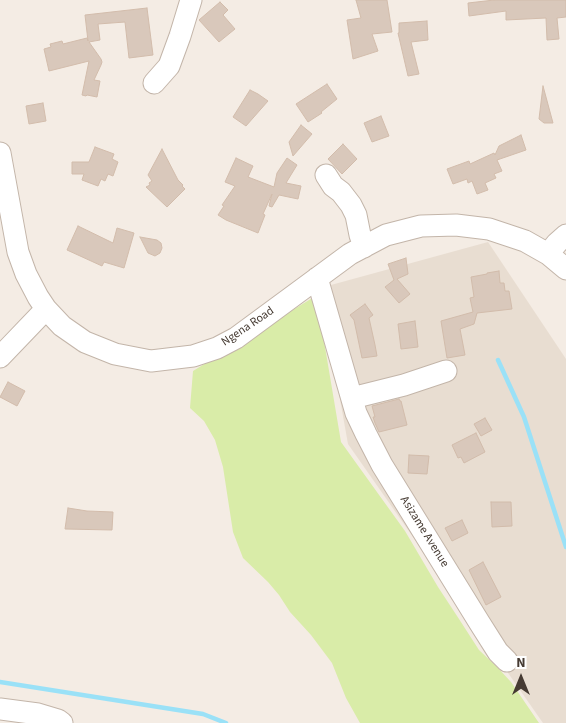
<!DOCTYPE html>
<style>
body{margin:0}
#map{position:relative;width:566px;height:723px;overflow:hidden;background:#f4ece4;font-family:"Source Sans 3",sans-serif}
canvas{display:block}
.north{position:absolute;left:496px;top:653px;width:50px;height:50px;-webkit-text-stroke:4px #fff;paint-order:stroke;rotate:0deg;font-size:14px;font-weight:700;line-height:20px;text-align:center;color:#463b33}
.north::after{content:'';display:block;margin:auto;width:18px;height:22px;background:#463b33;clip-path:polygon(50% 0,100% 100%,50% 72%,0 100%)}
</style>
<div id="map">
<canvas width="566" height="723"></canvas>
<div class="north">N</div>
</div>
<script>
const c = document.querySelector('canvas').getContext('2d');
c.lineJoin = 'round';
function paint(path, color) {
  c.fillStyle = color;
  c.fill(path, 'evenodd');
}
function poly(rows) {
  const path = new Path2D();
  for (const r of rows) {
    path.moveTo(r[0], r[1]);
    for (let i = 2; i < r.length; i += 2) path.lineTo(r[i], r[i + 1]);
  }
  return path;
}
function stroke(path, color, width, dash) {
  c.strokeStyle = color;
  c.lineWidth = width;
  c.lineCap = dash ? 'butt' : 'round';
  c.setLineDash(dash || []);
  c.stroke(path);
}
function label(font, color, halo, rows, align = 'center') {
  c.font = font + ' "Source Sans 3",sans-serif';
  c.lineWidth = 5;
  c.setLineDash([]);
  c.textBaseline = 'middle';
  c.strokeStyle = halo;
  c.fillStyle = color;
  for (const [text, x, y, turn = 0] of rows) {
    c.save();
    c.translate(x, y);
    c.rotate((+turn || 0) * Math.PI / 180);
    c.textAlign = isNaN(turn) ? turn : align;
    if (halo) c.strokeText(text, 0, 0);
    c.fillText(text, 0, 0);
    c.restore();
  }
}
paint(poly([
 [488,242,566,359,566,723,543,723,348,444,320,288]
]), '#e8ddd1');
paint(poly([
 [314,297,324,341,341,442,405,531,438,587,459,619,479,650,498,668,511,682,539,723,360,723,346,698,332,663,311,635,290,612,279,595,268,582,243,558,233,532,223,467,215,440,204,421,190,408,193,371]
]), '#d9eca8');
stroke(poly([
 [498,360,524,417,566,547],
 [0,682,203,714,226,723]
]), '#9ae1f7', 4.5);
const building = poly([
 [356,0,387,0,392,32,372,34,378,51,353,59,347,20,361,18,356,0],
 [494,0,566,0,566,17,557,18,559,39,547,40,546,18,506,20,506,11,469,16,468,3,494,0],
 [220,2,228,10,223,15,235,29,219,42,199,20,220,2],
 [147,8,153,55,129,58,125,22,98,24,100,40,89,42,101,59,102,62,101,65,94,80,100,81,97,97,87,95,86,96,82,95,89,61,49,71,44,49,51,47,50,44,62,41,63,44,87,38,88,41,85,15,147,8],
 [427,21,428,40,411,42,419,74,408,76,398,33,399,33,399,23,427,21],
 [327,84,337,99,321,112,322,113,308,122,296,104,327,84],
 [543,86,553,123,544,123,539,119,543,86],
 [250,90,258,94,268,101,246,126,233,117,250,90],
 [43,103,46,121,29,124,26,106,43,103],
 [381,116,389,136,372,142,364,123,381,116],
 [301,125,312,134,293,156,289,142,301,125],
 [521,135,526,150,497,160,502,171,494,174,496,178,485,183,488,190,477,194,472,181,468,183,467,179,453,184,447,169,469,161,470,164,494,153,495,155,499,146,521,135],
 [343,144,357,159,342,174,328,159,343,144],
 [95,147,114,154,112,159,118,162,113,176,108,174,105,181,101,179,98,186,82,180,84,174,72,174,72,162,89,162,95,147],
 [162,149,178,180,183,185,182,186,185,189,167,207,146,187,150,185,149,183,152,181,148,175,162,149],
 [236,158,253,166,248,177,274,187,277,173,287,158,297,165,286,183,301,186,298,199,279,195,272,207,269,206,272,194,263,214,265,215,258,233,226,220,218,215,224,206,222,205,235,186,225,182,236,158],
 [78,226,113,243,117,228,134,233,124,268,104,262,102,266,67,250,78,226],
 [140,237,157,240,161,243,162,248,160,253,155,256,148,253,140,237],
 [406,258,408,274,397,279,410,294,399,303,385,287,394,280,388,264,406,258],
 [499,271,500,283,504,283,505,291,509,291,512,309,477,313,474,324,460,329,465,355,447,358,441,321,473,312,470,298,474,297,471,277,487,274,487,273,499,271],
 [365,304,373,315,369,318,375,345,377,356,362,358,354,320,350,315,365,304],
 [415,321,418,347,401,349,398,324,415,321],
 [8,382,25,391,17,406,0,397,8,382],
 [399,399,400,401,401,401,407,425,379,432,375,423,373,417,375,417,372,406,399,399],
 [485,418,492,430,481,436,474,424,485,418],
 [476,433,485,452,464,463,461,457,458,458,452,445,476,433],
 [409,455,429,456,427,474,408,473,409,455],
 [491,502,511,502,512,526,492,527,491,502],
 [68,508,87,511,113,512,112,530,65,529,68,508],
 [462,520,468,533,452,541,445,528,462,520],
 [483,562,501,597,486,605,469,570,483,562]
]);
paint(building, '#d9c8bb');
stroke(building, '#d2bcab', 1);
const minor = poly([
 [154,83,169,66,180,36,191,0],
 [0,153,18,252,26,274,38,297,46,309,62,326,85,342,115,354,151,361,193,356,217,348,236,338,350,254,386,235,421,226,456,225,489,229,525,241,548,254,566,269],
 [326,175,333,186,341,192,351,205,356,215,360,235,364,247],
 [548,254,557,243,566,235],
 [317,278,356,413,366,434,382,465,479,622,498,652,507,661],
 [0,357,46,309],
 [352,398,404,385,446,371],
 [0,709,38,714,58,720,62,723]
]);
stroke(minor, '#c3b5a9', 23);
stroke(minor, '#fff', 21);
label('12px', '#463b33', '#fff', [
 ["Ngena Road",248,327,-34],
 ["Asizame Avenue",424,532,58]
]);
</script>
